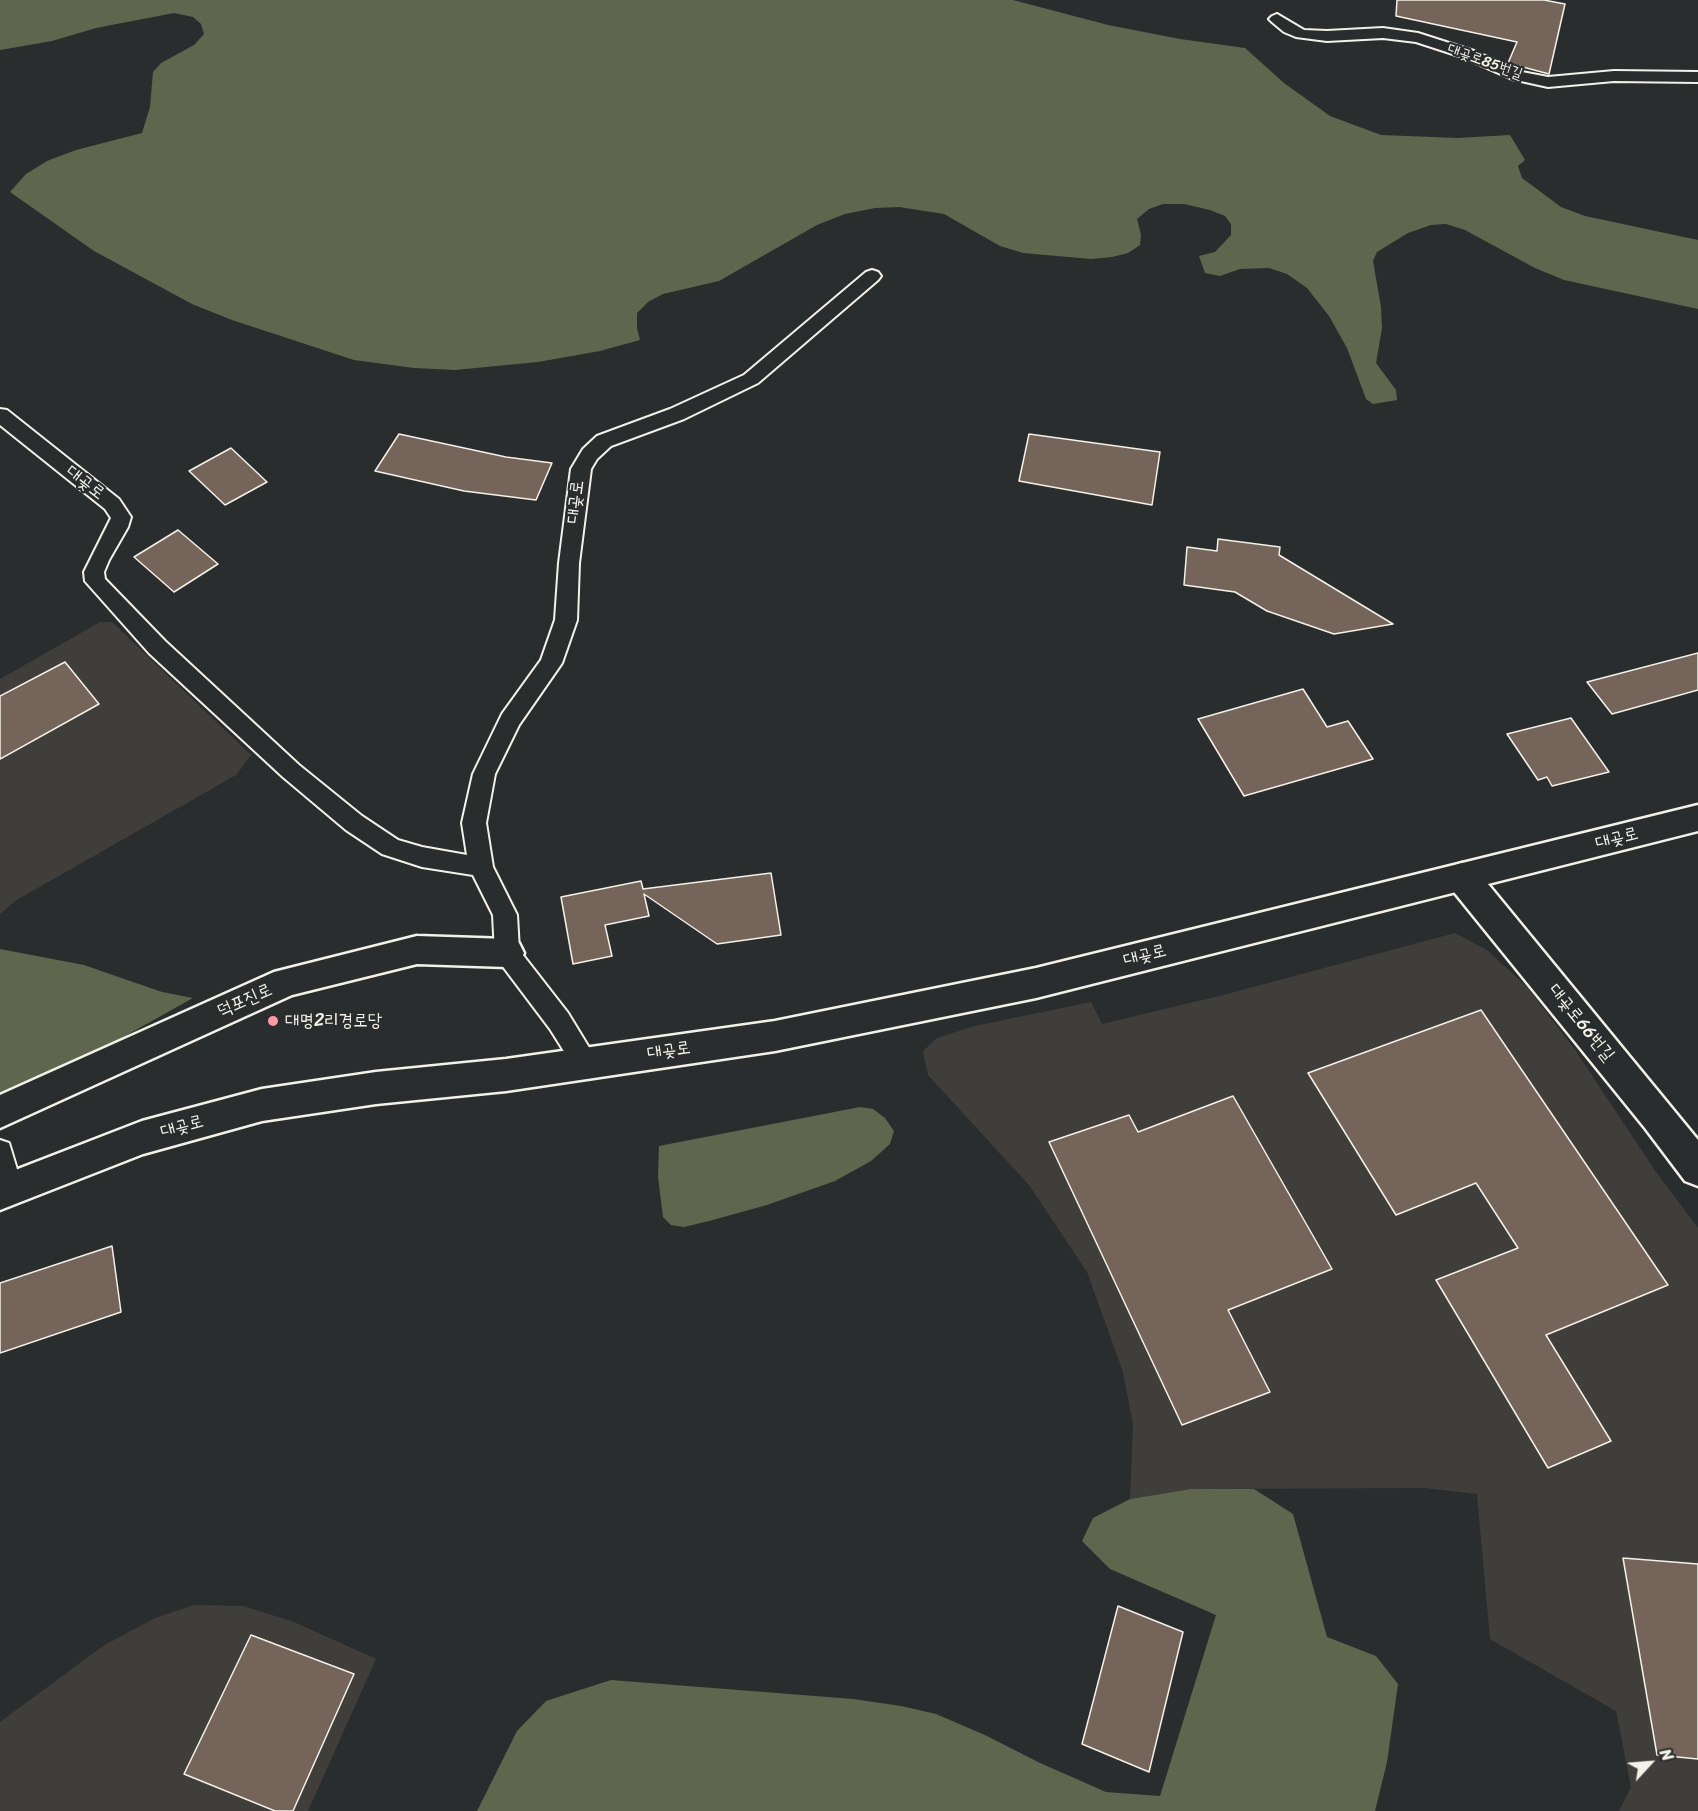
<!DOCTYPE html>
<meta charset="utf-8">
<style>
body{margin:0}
#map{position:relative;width:1698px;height:1811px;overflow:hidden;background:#2a2d2e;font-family:Sriracha,sans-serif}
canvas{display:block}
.north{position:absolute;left:1620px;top:1733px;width:60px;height:60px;-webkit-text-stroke:4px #2a2d2e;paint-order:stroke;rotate:64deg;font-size:16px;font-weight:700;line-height:24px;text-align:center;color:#f4f1e8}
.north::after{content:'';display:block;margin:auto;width:21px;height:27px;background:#f4f1e8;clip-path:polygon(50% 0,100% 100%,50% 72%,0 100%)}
</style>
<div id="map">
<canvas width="1698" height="1811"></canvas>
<div class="north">N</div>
</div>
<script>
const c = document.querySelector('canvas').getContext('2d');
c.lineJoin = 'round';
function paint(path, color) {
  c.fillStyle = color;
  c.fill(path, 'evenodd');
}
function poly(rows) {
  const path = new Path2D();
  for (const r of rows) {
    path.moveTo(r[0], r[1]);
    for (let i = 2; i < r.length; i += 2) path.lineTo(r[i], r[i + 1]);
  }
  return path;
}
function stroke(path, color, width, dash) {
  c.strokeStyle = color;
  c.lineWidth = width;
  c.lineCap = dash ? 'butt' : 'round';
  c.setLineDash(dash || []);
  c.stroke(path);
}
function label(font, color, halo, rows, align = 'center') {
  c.font = font + ' Sriracha,"Poor Story",sans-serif';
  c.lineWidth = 4.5;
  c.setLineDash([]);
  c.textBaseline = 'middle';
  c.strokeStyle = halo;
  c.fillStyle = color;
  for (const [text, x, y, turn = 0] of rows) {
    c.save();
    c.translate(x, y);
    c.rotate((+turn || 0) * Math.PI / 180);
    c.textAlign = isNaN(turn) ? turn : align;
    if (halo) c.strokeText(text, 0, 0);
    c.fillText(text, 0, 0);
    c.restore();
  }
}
paint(poly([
 [100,622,112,622,251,755,236,775,15,901,0,914,0,679],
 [1455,933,1487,950,1527,987,1573,1047,1656,1172,1698,1228,1698,1811,1619,1811,1631,1787,1616,1711,1490,1639,1477,1494,1424,1488,1191,1489,1130,1499,1133,1424,1123,1372,1087,1272,1029,1185,928,1075,923,1051,937,1038,975,1026,1091,1002,1102,1024,1227,994],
 [194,1605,243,1606,294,1622,376,1659,308,1811,0,1811,0,1722,103,1646,155,1618]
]), '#403e3b');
paint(poly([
 [0,0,1013,0,1108,25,1180,39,1245,48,1284,83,1330,116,1381,135,1457,138,1510,135,1525,160,1518,166,1522,178,1561,207,1585,216,1698,240,1698,309,1564,280,1535,268,1465,230,1446,224,1431,225,1408,233,1377,252,1373,261,1381,307,1382,328,1376,363,1396,390,1397,400,1373,404,1366,399,1347,348,1329,316,1307,288,1287,274,1269,268,1240,269,1220,276,1205,273,1199,256,1215,252,1231,235,1231,224,1225,216,1210,210,1184,204,1163,204,1149,209,1137,219,1141,235,1140,245,1128,253,1112,257,1091,259,1023,253,1000,246,944,214,899,207,875,208,845,214,817,225,719,281,663,294,648,302,637,313,637,328,640,340,600,351,538,362,455,370,414,368,354,360,232,320,192,304,94,251,10,192,26,174,47,161,76,150,142,133,150,107,153,72,161,63,194,45,204,34,201,24,193,17,174,13,96,28,52,41,0,50],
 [0,949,84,965,162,992,193,998,109,1045,0,1092],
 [860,1107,873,1109,885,1118,894,1131,890,1144,871,1161,835,1181,767,1205,709,1221,684,1227,671,1225,663,1217,658,1177,659,1146],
 [1191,1489,1254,1489,1293,1514,1327,1637,1376,1656,1398,1684,1387,1762,1375,1811,477,1811,517,1731,546,1701,611,1680,853,1699,901,1706,936,1714,985,1735,1040,1763,1106,1792,1160,1796,1216,1615,1110,1569,1082,1541,1093,1518,1130,1499]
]), '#5e674e');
const building = poly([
 [1397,0,1544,0,1565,4,1549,74,1508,63,1517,42,1396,16,1397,0],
 [399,434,506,457,552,463,536,500,464,491,375,471,399,434],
 [1029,434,1160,452,1152,505,1019,481,1029,434],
 [231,448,267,482,225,505,189,471,231,448],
 [178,530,218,564,174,592,134,557,178,530],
 [1218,539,1280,547,1279,555,1393,624,1334,634,1267,611,1235,592,1184,585,1187,547,1217,551,1218,539],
 [1698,653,1698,690,1612,714,1587,682,1698,653],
 [65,662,99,704,0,759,0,696,65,662],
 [1303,689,1327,727,1348,721,1373,759,1244,796,1198,719,1303,689],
 [1571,718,1609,772,1552,786,1547,777,1538,780,1507,734,1571,718],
 [771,873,781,935,717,944,644,894,649,916,605,925,612,956,573,964,561,897,641,881,643,889,771,873],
 [1481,1010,1668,1285,1546,1335,1611,1441,1548,1468,1436,1280,1518,1248,1476,1183,1396,1215,1308,1073,1481,1010],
 [1233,1096,1332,1269,1228,1310,1270,1392,1182,1425,1049,1142,1129,1115,1138,1132,1233,1096],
 [112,1246,121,1312,0,1353,0,1283,112,1246],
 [1623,1558,1698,1564,1698,1759,1657,1755,1623,1558],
 [1118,1606,1183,1632,1149,1772,1082,1744,1118,1606],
 [251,1635,354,1674,293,1811,275,1811,184,1774,251,1635]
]);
paint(building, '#74645a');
stroke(building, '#f4f1e8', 1.5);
const lane = poly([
 [1277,14,1304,30,1327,31,1383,28,1418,33,1474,51,1522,72,1548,77,1614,71,1698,72,1698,82,1614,81,1548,87,1512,79,1462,57,1416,42,1383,38,1327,41,1296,37,1284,32,1272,22,1269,19,1272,16,1277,14],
 [872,270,878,272,881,276,878,280,758,383,684,419,611,446,597,459,591,469,579,563,577,620,562,663,519,725,495,774,486,823,493,867,517,915,519,950,568,1013,599,1064,595,1072,586,1075,577,1072,550,1029,498,960,495,953,493,915,473,875,422,867,382,854,346,830,283,777,149,653,85,581,84,572,111,518,105,509,0,425,0,409,7,410,119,499,131,517,128,527,109,560,104,572,105,579,165,641,299,765,362,816,398,840,422,847,467,855,462,823,473,774,502,714,541,660,555,620,559,563,571,469,583,449,597,436,670,409,744,375,866,272,872,270],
 [0,1140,9,1143,23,1189,19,1198,10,1201,0,1197,0,1140]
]);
const street = poly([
 [1462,863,1474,867,1698,1140,1698,1186,1685,1181,1645,1128,1450,887,1446,877,1450,867,1462,863],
 [417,936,507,939,519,943,524,953,519,963,507,967,417,964,292,995,0,1128,0,1095,274,972,417,936]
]);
const secondary = poly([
 [1698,805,1698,831,1036,998,775,1051,506,1091,376,1104,262,1121,143,1154,0,1210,0,1176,142,1121,262,1089,376,1072,506,1059,775,1021,1036,968,1698,805]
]);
stroke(lane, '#f4f1e8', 4);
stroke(street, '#f4f1e8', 5);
stroke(secondary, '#f4f1e8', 5);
paint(lane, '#2a2d2e');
paint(street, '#2a2d2e');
paint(secondary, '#2a2d2e');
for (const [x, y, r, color] of [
 [273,1021,6,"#ff9aa2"]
]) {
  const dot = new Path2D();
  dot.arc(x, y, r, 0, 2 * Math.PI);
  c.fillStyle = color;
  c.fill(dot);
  stroke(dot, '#2a2d2e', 2);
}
label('15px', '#f4f1e8', '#2a2d2e', [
 ["대곶로85번길",1485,62,20]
]);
label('18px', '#f4f1e8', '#2a2d2e', [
 ["대곶로",85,483,38],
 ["대곶로",576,502,-83],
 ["대곶로",1617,839,-14],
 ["대곶로",1145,956,-14],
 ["덕포진로",245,1001,-24],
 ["대곶로66번길",1581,1023,51],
 ["대곶로",669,1051,-8],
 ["대곶로",182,1127,-15]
]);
label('18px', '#f4f1e8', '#2a2d2e', [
 ["대명2리경로당",285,1021]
], 'left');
</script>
